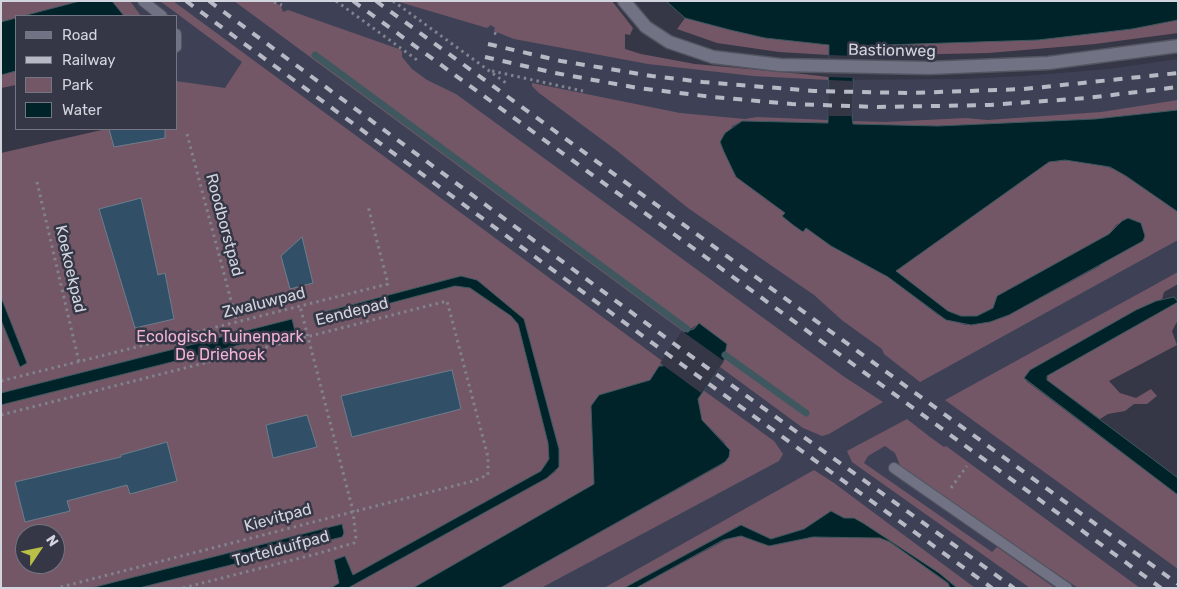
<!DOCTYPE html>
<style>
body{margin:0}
#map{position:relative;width:1179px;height:589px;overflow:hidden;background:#353746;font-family:Rubik,sans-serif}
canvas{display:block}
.frame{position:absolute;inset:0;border:2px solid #d2d4de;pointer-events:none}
.legend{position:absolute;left:15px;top:15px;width:162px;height:115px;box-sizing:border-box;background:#353746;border:1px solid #747683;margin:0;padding:6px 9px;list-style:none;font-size:15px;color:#d2d4de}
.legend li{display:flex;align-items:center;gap:10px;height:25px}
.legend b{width:25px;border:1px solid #747683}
.north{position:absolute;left:15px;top:524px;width:50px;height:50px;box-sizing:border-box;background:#353746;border:1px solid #747683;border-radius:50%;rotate:56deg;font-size:14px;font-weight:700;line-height:20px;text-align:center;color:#d2d4de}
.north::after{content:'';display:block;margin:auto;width:18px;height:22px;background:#bac045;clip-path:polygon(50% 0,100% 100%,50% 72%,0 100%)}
</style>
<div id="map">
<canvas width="1179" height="589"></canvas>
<div class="frame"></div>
<ul class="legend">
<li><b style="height:6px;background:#717385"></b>Road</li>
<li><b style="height:6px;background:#b7b9c4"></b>Railway</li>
<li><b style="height:14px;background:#735766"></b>Park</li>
<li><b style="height:14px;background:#00232a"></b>Water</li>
</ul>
<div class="north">N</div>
</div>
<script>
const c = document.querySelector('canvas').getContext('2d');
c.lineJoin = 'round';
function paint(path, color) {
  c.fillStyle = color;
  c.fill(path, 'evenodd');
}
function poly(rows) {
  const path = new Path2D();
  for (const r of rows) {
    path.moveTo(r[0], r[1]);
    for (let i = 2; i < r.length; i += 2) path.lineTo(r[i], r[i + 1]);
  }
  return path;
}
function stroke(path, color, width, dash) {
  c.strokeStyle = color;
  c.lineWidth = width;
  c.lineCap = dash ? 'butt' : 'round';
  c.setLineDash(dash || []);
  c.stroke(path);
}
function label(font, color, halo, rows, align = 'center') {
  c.font = font + ' Rubik,sans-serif';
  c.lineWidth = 5;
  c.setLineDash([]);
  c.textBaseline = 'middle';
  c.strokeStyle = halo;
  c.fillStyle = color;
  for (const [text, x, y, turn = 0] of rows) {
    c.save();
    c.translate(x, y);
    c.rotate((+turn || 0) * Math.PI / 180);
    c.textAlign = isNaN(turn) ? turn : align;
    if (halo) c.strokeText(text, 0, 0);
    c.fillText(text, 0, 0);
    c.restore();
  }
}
paint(poly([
 [112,1,595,1,625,54,648,60,829,80,964,79,1024,76,1109,69,1178,59,1178,284,1164,292,1162,299,1026,374,1178,495,1178,588,500,588,723,464,176,90,176,16,124,16]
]), '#3e4156');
paint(poly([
 [1,1,130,1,141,16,16,16,16,85,1,88],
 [160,1,173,1,665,363,659,366,650,380,591,406,595,484,413,588,348,588,547,478,556,471,549,447,549,459,541,471,353,576,335,560,339,583,331,588,1,588,1,153,106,129,176,129,176,81,225,88,242,62],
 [25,534,55,534,55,564,25,564],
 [234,1,272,1,281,6,283,12,288,10,399,49,402,51,402,57,412,69,427,80,456,94,843,376,883,402,829,434,822,436,803,428,720,367,724,360,727,344,699,324,684,332],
 [396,1,612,1,633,28,630,35,625,34,625,49,641,54,695,64,803,74,828,77,829,80,753,76,648,64,514,39,494,31,495,28,491,25,487,28],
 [685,18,765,38,830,45,829,55,779,52,717,43,677,29],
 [1178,20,1178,33,1095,44,989,53,854,56,854,46,1038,40,1132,29],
 [532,83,680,113,745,119,757,117,828,120,828,123,742,121,732,126,724,152,736,177,785,213,783,217,793,225,803,231,806,228,831,246,888,277,938,315,965,325,990,322,1009,315,1100,266,1128,218,1116,225,1109,234,997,296,993,308,977,316,961,316,948,311,895,271,1049,162,1072,160,1102,165,1118,171,1178,212,1178,240,920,382,884,354,882,349,843,321,814,295,688,208,616,150,539,93,532,86],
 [1178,100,1178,110,1095,119,938,126,853,124,852,121,885,122,966,118,987,120,1101,112],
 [1178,272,1178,284,1164,292,1162,299,1136,310,1030,370,1026,381,1178,495,1178,569,945,400],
 [1178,302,1178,320,1172,331,1177,345,1109,381,1120,393,1136,398,1151,389,1157,396,1147,404,1134,404,1125,411,1108,414,1100,419,1047,380,1048,374],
 [703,390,774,441,783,454,779,461,541,588,500,588,723,464,725,443,702,420,699,413,698,399],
 [907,419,930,437,944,447,946,446,1140,588,1078,588,901,468,895,453,885,446,868,456,864,463,992,552,997,547,1055,588,1030,588,852,462,847,451],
 [814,470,834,483,975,588,957,588,939,573,854,518,844,518,831,511,804,529,770,539,740,525,624,588,604,588],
 [733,536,741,536,769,546,813,537,880,538,890,542,951,586,950,588,636,588]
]), '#735766');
const water = poly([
 [80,1,112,1,124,16,23,16,80,1],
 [666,1,1178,1,1178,20,1132,29,1038,40,854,46,852,116,853,124,938,126,1095,119,1178,110,1178,212,1126,176,1110,167,1065,160,1049,162,896,271,948,311,961,316,977,316,993,308,997,296,1109,234,1122,221,1128,218,1141,223,1145,236,1143,241,1009,315,990,322,971,325,946,320,888,277,831,246,806,228,803,232,793,225,782,216,785,213,736,177,724,152,720,142,725,133,742,121,828,123,829,45,765,38,730,30,685,18,666,1],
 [16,18,16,71,1,75,1,22,16,18],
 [461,276,477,280,524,319,559,449,559,467,547,478,348,588,331,588,339,583,334,560,345,556,353,575,541,471,549,459,548,443,518,324,511,316,470,288,455,286,315,323,313,315,461,276],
 [1,297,27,363,20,367,1,320,1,297],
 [1174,297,1178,302,1047,376,1047,380,1178,478,1178,495,1024,378,1030,370,1136,310,1156,301,1174,297],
 [292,319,295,331,1,405,1,393,292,319],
 [699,323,727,344,724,360,698,399,702,420,730,450,729,457,725,462,500,588,413,588,594,484,591,406,599,395,650,380,659,366,663,366,685,331,694,329,699,323],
 [831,511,844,518,854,518,863,523,939,573,957,588,950,588,948,583,890,542,880,538,813,537,769,546,741,536,723,540,636,588,624,588,741,525,771,539,804,529,831,511],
 [342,524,344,533,342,537,139,588,91,588,342,524]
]);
paint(water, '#00232a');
stroke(water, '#3f5860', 1);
paint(poly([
 [829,55,855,56,855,78,828,77],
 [829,80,853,81,852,116,828,116],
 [682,331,724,361,701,393,660,363]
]), '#353746');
stroke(poly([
 [315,55,687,329],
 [725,355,806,413]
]), '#3f5860', 7);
const building = poly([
 [109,129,165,129,165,138,114,147,109,129],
 [141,198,158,275,165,273,174,319,135,328,99,209,141,198],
 [302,237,313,283,290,289,281,256,302,237],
 [452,370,461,409,352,437,341,396,452,370],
 [307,415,317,447,273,458,266,425,307,415],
 [167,442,177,481,130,494,127,485,67,501,70,511,25,522,15,482,121,457,121,455,167,442]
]);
paint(building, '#324f68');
stroke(building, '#6e7d8b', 1);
const service = poly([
 [143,1,162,16],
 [176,34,176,47],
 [894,468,1067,588]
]);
const minor = poly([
 [624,1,646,27,669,42,713,57,780,65,929,68,1048,63,1178,46]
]);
stroke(service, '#535561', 12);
stroke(minor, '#535561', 15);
stroke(poly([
 [336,1,417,60],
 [393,1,506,83],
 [274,2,282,5],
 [494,33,500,35],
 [492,71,583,91],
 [187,134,237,323],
 [37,182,79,362],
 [1,381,388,284,368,206],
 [1,415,447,301,488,457,488,475,473,481,57,588],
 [951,488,967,466],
 [183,588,316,554,354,543,356,539,353,511,300,306]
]), '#80828e', 3, [2.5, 4]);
stroke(service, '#717385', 10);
stroke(minor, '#717385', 12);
stroke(poly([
 [186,1,666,353,992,588],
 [209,1,673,343,1014,588],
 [353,1,1161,588],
 [376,1,1178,584],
 [488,44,561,61,652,76,703,82,814,91,910,93,1024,89,1178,73],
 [485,57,555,73,638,88,713,97,792,104,878,107,989,105,1087,98,1178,87]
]), '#b7b9c4', 4, [9, 9]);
label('16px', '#d2d4de', '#353746', [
 ["Bastionweg",892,51,1],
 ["Roodborstpad",224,225,75],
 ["Koekoekpad",70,269,77],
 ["Zwaluwpad",264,303,-14],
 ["Eendepad",352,312,-14],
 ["Kievitpad",278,518,-15],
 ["Tortelduifpad",281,549,-15]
]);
label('16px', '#f2b3d4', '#353746', [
 ["Ecologisch Tuinenpark",220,337],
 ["De Driehoek",220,355]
]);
</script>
